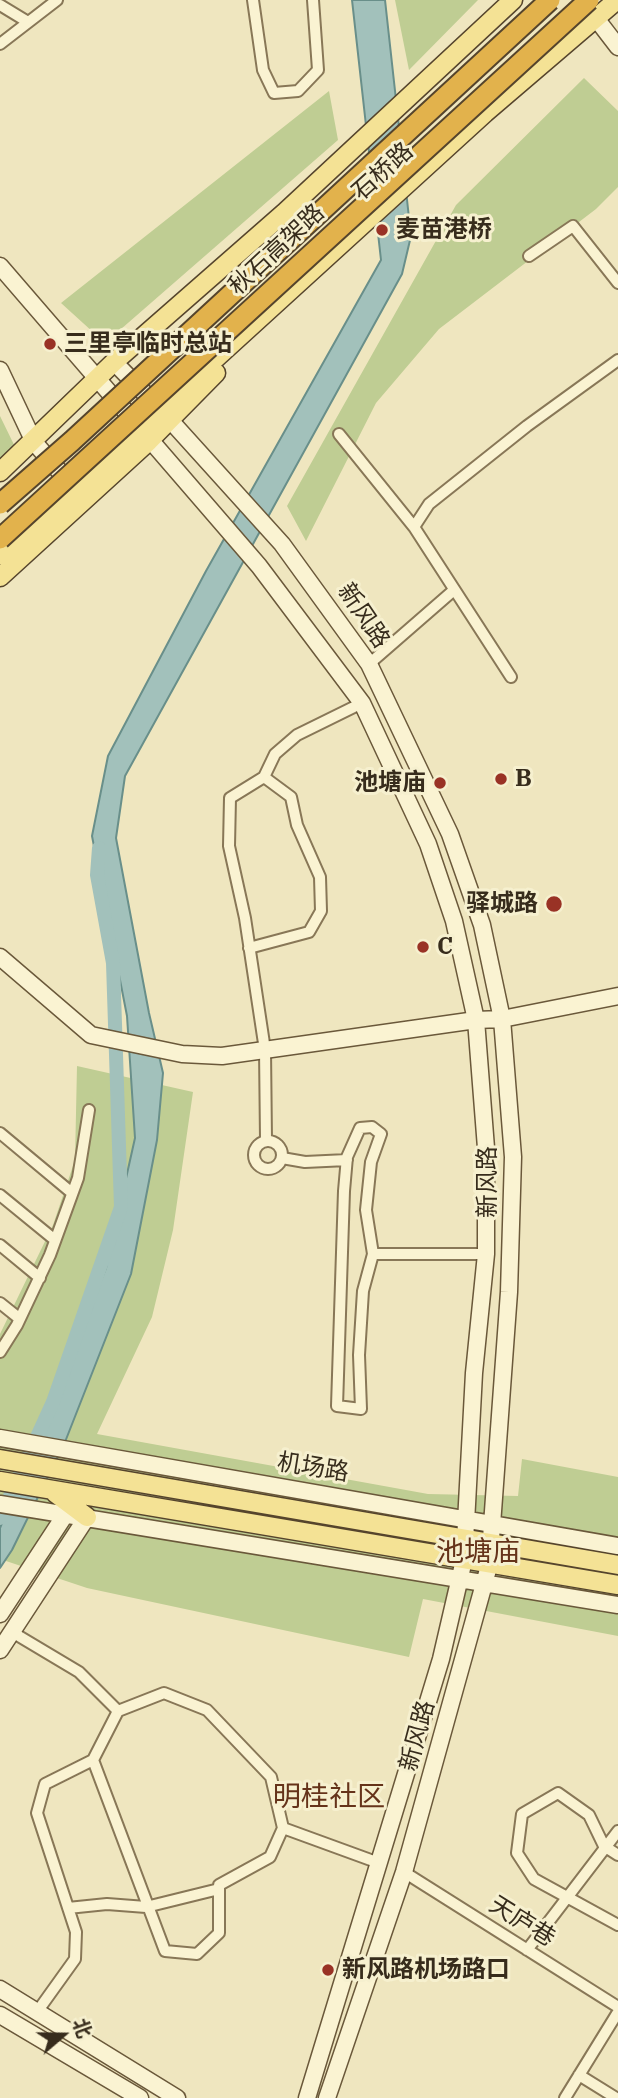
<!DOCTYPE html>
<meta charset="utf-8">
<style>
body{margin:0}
#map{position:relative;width:618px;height:2098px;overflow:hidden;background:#efe6bf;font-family:"IBM Plex Serif","Noto Sans SC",serif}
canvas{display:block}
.north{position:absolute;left:28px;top:2000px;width:70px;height:70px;-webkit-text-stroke:5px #f6f0cf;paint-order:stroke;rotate:70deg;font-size:19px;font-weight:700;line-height:28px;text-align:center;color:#372c1c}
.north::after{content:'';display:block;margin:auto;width:24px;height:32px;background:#372c1c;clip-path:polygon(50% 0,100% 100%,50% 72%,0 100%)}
</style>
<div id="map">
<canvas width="618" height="2098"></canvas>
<div class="north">北</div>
</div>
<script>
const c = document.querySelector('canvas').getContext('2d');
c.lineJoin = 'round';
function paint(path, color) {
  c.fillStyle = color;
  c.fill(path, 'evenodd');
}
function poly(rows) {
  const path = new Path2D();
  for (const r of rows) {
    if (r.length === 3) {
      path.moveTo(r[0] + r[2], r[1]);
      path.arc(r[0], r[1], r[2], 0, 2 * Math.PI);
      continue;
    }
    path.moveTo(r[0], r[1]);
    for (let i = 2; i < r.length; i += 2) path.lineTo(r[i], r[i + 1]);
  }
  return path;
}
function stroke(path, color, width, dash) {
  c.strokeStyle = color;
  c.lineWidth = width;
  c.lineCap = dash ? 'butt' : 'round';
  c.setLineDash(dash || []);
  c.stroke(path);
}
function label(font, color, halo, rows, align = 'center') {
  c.font = font + ' "IBM Plex Serif","Noto Sans SC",serif';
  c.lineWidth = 6;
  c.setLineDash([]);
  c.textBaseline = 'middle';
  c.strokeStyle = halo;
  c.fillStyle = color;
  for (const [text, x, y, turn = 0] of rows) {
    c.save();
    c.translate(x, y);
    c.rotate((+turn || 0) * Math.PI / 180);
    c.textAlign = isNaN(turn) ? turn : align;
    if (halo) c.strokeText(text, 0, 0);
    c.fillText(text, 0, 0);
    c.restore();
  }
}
paint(poly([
 [395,0,478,0,409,70],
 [584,78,618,111,618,187,596,209,439,329,376,403,306,541,287,506,456,205],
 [329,91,338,140,105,343,61,303],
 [0,416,19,455,0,472],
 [77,1066,193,1092,173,1230,152,1317,97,1434,428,1494,518,1496,522,1459,618,1477,618,1636,423,1599,409,1657,87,1588,0,1559,0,1334,53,1225,75,1160]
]), '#bfcd93');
const water = poly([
 [352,0,385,0,411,236,402,274,125,776,116,838,149,1013,163,1073,157,1140,131,1274,65,1442,12,1550,0,1568,0,1528,106,1268,135,1138,127,1016,92,836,108,756,206,571,381,260,352,0]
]);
paint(water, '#a2c1bb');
stroke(water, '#698f8a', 2);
stroke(poly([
 [0,1518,53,1402,121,1207,113,963,97,875,99,848]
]), '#a2c1bb', 14);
const street = poly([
 [253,0,263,70,274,93,298,91,318,70,313,0],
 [0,5,28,22],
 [0,44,57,0],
 [529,256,573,226,618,283],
 [339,434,414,527,511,677],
 [414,527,429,504,527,426,618,360],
 [369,664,454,590],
 [249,948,309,932,321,911,320,877,297,825,291,797,264,777],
 [0,1133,72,1193],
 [266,1140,265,1050,245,918,229,846,230,798,264,777,275,754,297,735,362,703],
 [268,1155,14],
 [282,1158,305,1162,347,1160],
 [0,1195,55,1240],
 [0,1245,40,1278],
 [373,1254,363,1291,359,1355,361,1409,337,1406,344,1191,347,1157,360,1128,372,1127,381,1134,371,1162,366,1210,373,1254,486,1254],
 [0,1303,20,1319],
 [0,1352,17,1325,50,1255,78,1178,89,1110],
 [12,1632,79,1672,118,1711],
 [283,1828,379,1863],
 [618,1855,604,1846,589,1815,558,1793,522,1814,517,1853,534,1879,618,1925],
 [404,1872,618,2007],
 [68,1908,107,1904,146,1907,219,1889],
 [527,1950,618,1831],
 [37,2012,75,1959,76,1932,37,1813,45,1784,93,1760,118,1711,164,1693,207,1710,271,1777,283,1828,270,1857,219,1885,219,1933,197,1954,165,1951,93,1760],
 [579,2075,616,2098],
 [565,2098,618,2012]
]);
const secondary = poly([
 [595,17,618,47],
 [0,266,259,566,362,703,428,844,454,921,476,1020,486,1148,486,1254,474,1373,464,1560,441,1659,307,2098],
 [114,362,160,409,282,544,369,664,450,834,482,925,502,1019,513,1157,509,1292,489,1566,404,1872,327,2098],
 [0,370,34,442,72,486],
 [0,957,91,1035,182,1054,222,1056,476,1020,502,1019,618,996],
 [0,1438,618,1546],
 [0,1504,618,1605],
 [0,1614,65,1515],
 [0,1650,87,1517],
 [0,1989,177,2098],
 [0,2015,140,2098]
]);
const primary = poly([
 [0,472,114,362,284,213,513,0],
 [0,555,485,113,617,0],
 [0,577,149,441,216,373],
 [0,1459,618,1565],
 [0,1481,618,1585],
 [55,1493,87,1517]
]);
stroke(street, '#887757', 14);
stroke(secondary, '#6a583a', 19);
stroke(primary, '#55442c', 21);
stroke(street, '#faf3d2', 10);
stroke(secondary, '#faf3d2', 16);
stroke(primary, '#f4e295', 18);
const highwayBridge = poly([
 [0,504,72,441,550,0],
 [0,539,589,0]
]);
stroke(highwayBridge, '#55442c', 23, []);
stroke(highwayBridge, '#e2b24c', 19);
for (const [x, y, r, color] of [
 [382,230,7,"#993225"],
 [50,344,7,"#993225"],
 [501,779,7,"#993225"],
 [440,783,7,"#993225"],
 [554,904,9,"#993225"],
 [423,947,7,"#993225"],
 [328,1970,7,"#993225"]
]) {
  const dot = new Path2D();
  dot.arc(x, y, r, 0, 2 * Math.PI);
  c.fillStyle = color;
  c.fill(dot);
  stroke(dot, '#f6f0cf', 2.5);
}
label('24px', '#372c1c', '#f6f0cf', [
 ["石桥路",383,172,-42],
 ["秋石高架路",277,250,-43],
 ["新风路",363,616,56],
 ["新风路",488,1182,-90],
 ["机场路",313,1468,9],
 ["新风路",418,1736,-75],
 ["天庐巷",522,1922,32]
]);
label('bold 24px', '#372c1c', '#f6f0cf', [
 ["麦苗港桥",396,230],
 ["三里亭临时总站",64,344],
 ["B",515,779],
 ["池塘庙",426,783,"right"],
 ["驿城路",538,904,"right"],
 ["C",437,947],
 ["新风路机场路口",342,1970]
], 'left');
label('28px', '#65331a', '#f6f0cf', [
 ["池塘庙",478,1553],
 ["明桂社区",329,1798]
]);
</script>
